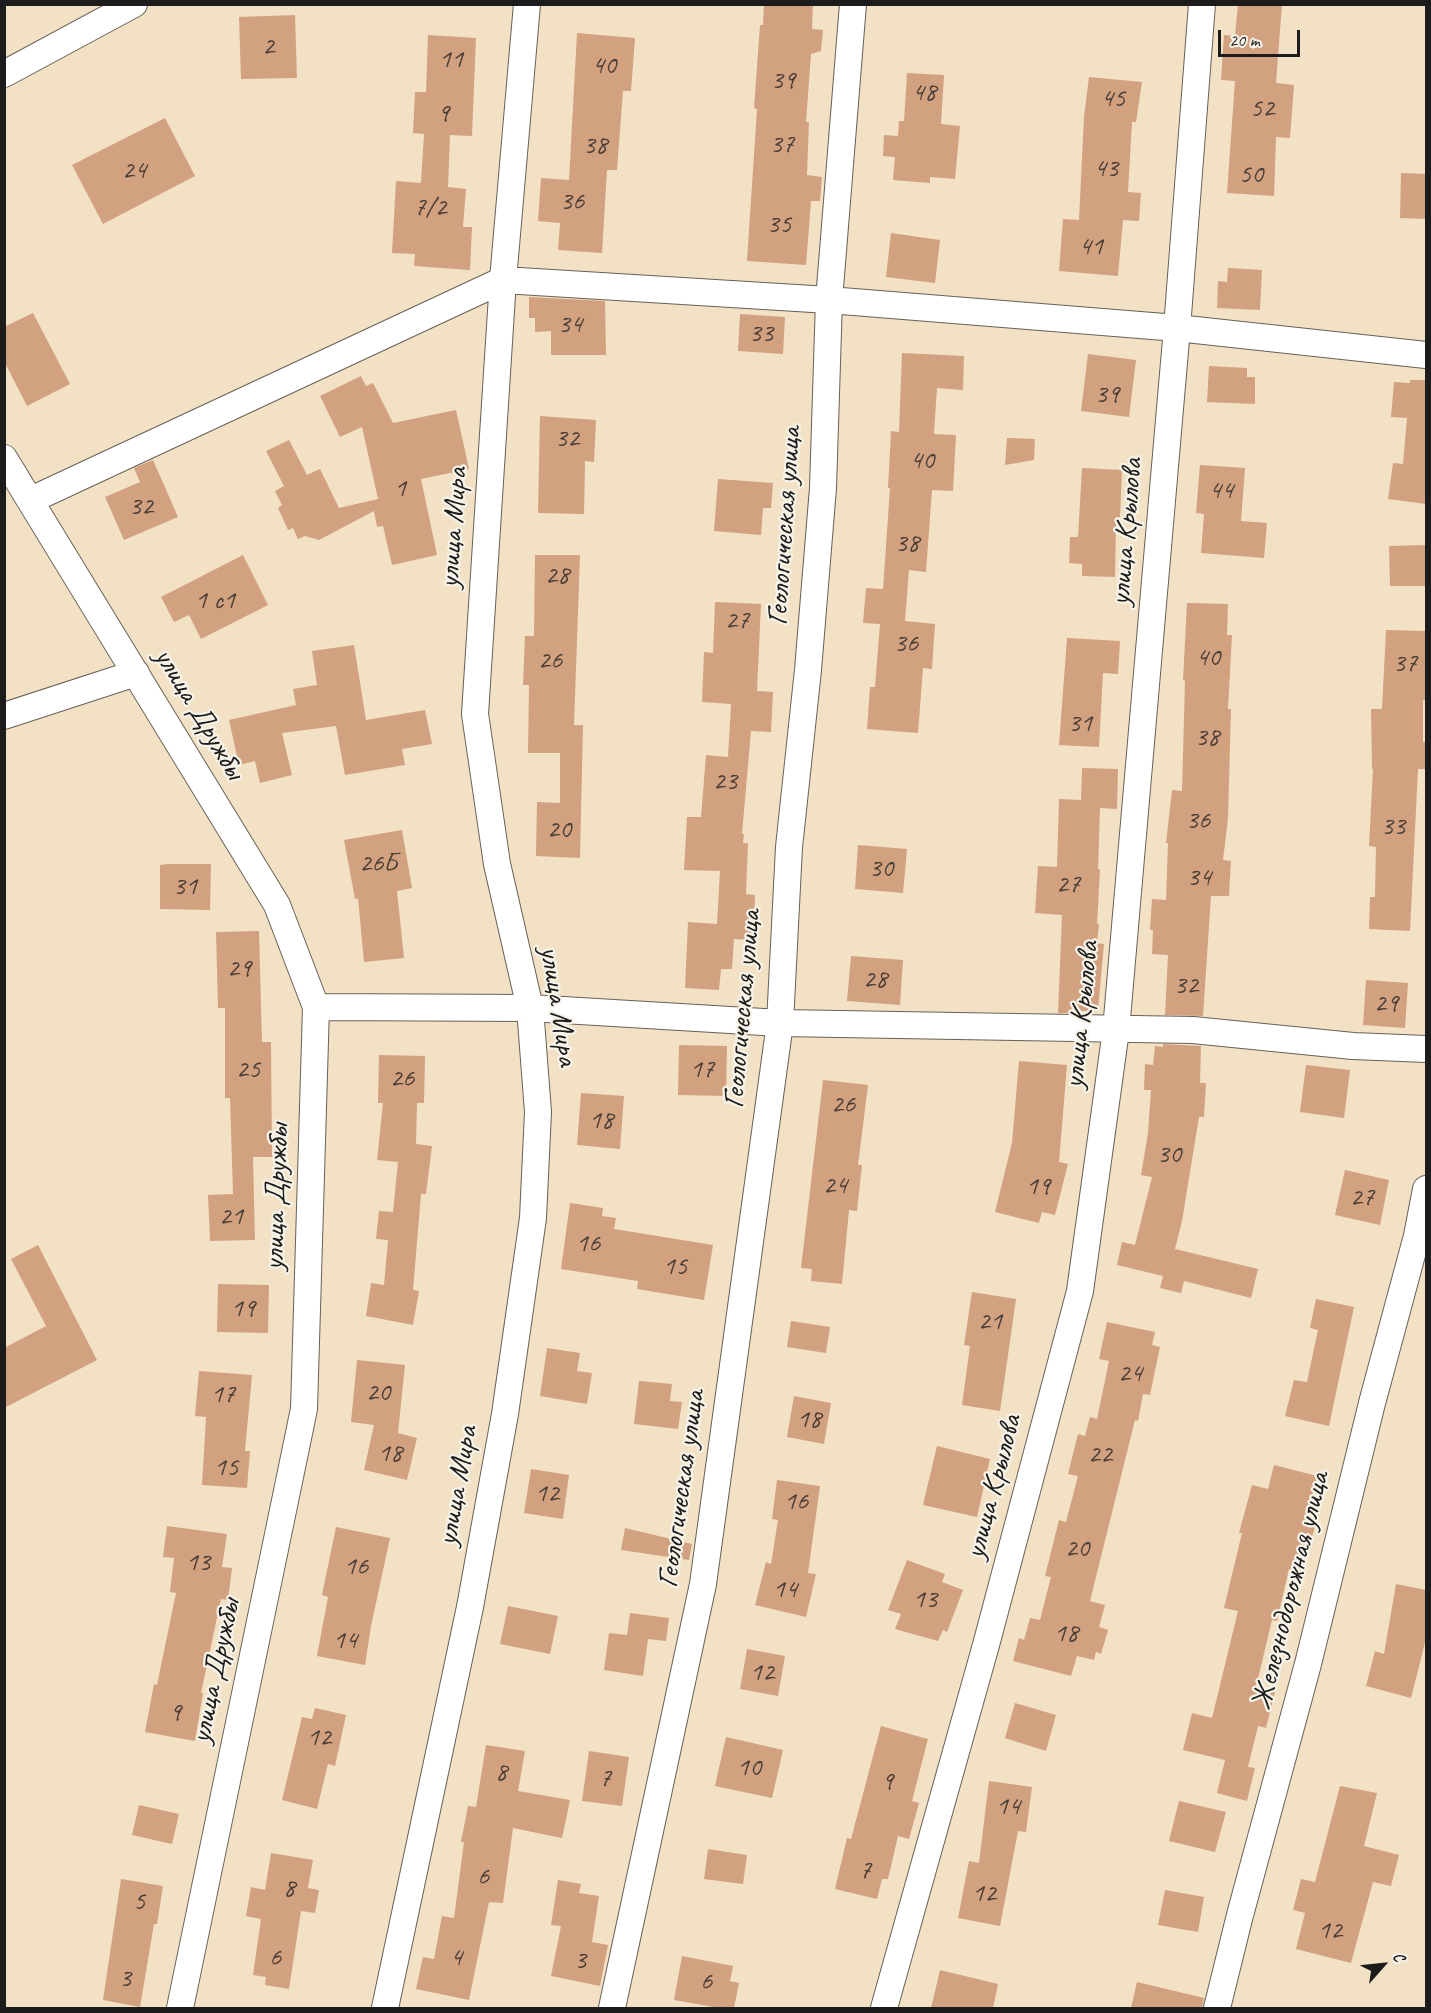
<!DOCTYPE html>
<meta charset="utf-8">
<style>
body{margin:0}
#map{position:relative;width:1431px;height:2013px;overflow:hidden;background:#f2e1c5;font-family:Caveat,sans-serif}
canvas{display:block}
.frame{position:absolute;inset:0;border:6px solid #1c1c1c;pointer-events:none}
.north{position:absolute;left:1353px;top:1935px;width:60px;height:60px;-webkit-text-stroke:4px #f7f3e8;paint-order:stroke;rotate:63deg;font-size:16px;font-weight:700;line-height:24px;text-align:center;color:#1c1c1c}
.north::after{content:'';display:block;margin:auto;width:21px;height:27px;background:#1c1c1c;clip-path:polygon(50% 0,100% 100%,50% 72%,0 100%)}
.scale{position:absolute;left:1218px;top:30px;width:82px;height:27px;box-sizing:border-box;border:3px solid #1c1c1c;border-top:0;padding-left:8px;font-size:18px;line-height:21px;white-space:nowrap;color:#1c1c1c;-webkit-text-stroke:4px #f7f3e8;paint-order:stroke}
</style>
<div id="map">
<canvas width="1431" height="2013"></canvas>
<div class="frame"></div>
<div class="north">С</div>
<div class="scale">20 m</div>
</div>
<script>
const c = document.querySelector('canvas').getContext('2d');
c.lineJoin = 'round';
function paint(path, color) {
  c.fillStyle = color;
  c.fill(path, 'evenodd');
}
function poly(rows) {
  const path = new Path2D();
  for (const r of rows) {
    path.moveTo(r[0], r[1]);
    for (let i = 2; i < r.length; i += 2) path.lineTo(r[i], r[i + 1]);
  }
  return path;
}
function stroke(path, color, width, dash) {
  c.strokeStyle = color;
  c.lineWidth = width;
  c.lineCap = dash ? 'butt' : 'round';
  c.setLineDash(dash || []);
  c.stroke(path);
}
function label(font, color, halo, rows, align = 'center') {
  c.font = font + ' Caveat,sans-serif';
  c.lineWidth = 4.5;
  c.setLineDash([]);
  c.textBaseline = 'middle';
  c.strokeStyle = halo;
  c.fillStyle = color;
  for (const [text, x, y, turn = 0] of rows) {
    c.save();
    c.translate(x, y);
    c.rotate((+turn || 0) * Math.PI / 180);
    c.textAlign = isNaN(turn) ? turn : align;
    if (halo) c.strokeText(text, 0, 0);
    c.fillText(text, 0, 0);
    c.restore();
  }
}
paint(poly([
 [764,4,813,4,812,29,823,30,821,51,811,54,806,122,809,122,807,175,822,177,820,201,811,201,806,265,747,261,757,109,754,108,760,25,763,25],
 [1238,4,1282,4,1276,83,1294,85,1290,138,1276,137,1274,196,1227,193,1235,81,1221,80,1224,35,1235,36],
 [295,15,297,78,241,79,239,17],
 [577,33,635,38,631,91,623,91,617,170,607,170,602,253,558,250,560,223,538,221,541,178,569,180],
 [428,35,476,38,472,136,450,135,448,187,466,189,463,227,472,227,470,270,414,266,415,254,392,253,396,181,421,183,424,134,413,133,415,92,426,92],
 [907,73,944,75,941,124,960,126,955,179,930,177,930,183,893,180,895,157,883,156,884,135,898,136,899,121,904,121],
 [1089,77,1142,82,1136,122,1132,122,1128,192,1141,193,1139,221,1123,220,1118,276,1059,271,1063,219,1079,220,1084,117],
 [165,118,195,176,103,224,72,165],
 [1401,173,1426,174,1426,219,1400,218],
 [891,233,940,240,935,283,886,277],
 [1228,268,1262,270,1260,310,1217,308,1218,281,1227,282],
 [529,297,605,301,606,355,551,355,551,331,535,332,535,318,529,318],
 [33,313,70,384,27,406,4,361,4,327],
 [740,314,785,317,783,354,738,351],
 [902,353,964,356,963,390,937,388,934,434,956,435,953,491,932,490,926,572,909,570,905,621,935,624,932,669,923,668,918,733,867,729,870,687,875,687,880,624,863,623,866,588,883,589,890,488,888,488,891,431,899,432],
 [1088,354,1136,360,1129,417,1081,411],
 [1209,366,1247,368,1247,377,1255,377,1255,404,1207,402],
 [361,376,366,386,373,383,393,423,456,410,469,469,421,479,437,555,392,565,383,526,377,527,374,511,319,540,305,536,298,539,293,528,288,530,278,508,282,505,275,491,284,486,266,451,289,440,307,475,320,469,339,508,378,499,362,427,340,437,320,396],
 [1410,380,1426,380,1426,504,1388,499,1393,463,1403,464,1407,418,1391,417,1394,382,1410,383],
 [540,416,596,420,594,462,585,461,584,514,538,513],
 [1007,438,1035,439,1034,460,1005,465],
 [153,460,178,517,124,540,105,497,140,482,134,468],
 [1200,465,1245,468,1241,521,1267,523,1264,558,1201,553,1204,514,1196,513],
 [1082,468,1122,470,1120,517,1116,517,1115,577,1082,576,1082,564,1069,563,1070,537,1078,537],
 [718,479,773,483,771,508,763,508,761,535,714,531],
 [1426,545,1426,586,1390,586,1389,546],
 [243,555,268,605,201,639,189,615,174,622,161,597],
 [535,555,580,555,574,725,583,725,580,858,536,856,537,802,560,803,560,753,528,753,529,685,523,685,525,636,534,636],
 [715,602,761,604,757,691,773,692,771,732,751,731,742,834,744,834,743,843,748,843,746,894,755,895,753,940,734,939,732,969,721,969,719,990,685,988,688,922,717,924,720,871,684,870,687,817,701,817,706,755,728,757,731,704,702,702,704,652,713,653],
 [1187,603,1228,604,1227,635,1232,635,1228,709,1231,709,1228,818,1223,860,1231,861,1229,896,1211,896,1203,1016,1165,1015,1168,955,1152,954,1153,930,1150,930,1152,899,1166,900,1168,843,1166,843,1172,790,1182,791,1185,681,1183,680],
 [1386,630,1426,631,1426,700,1423,700,1423,742,1426,742,1426,769,1418,769,1410,931,1369,929,1370,897,1375,897,1376,847,1369,846,1373,769,1372,769,1371,709,1382,709],
 [1067,638,1120,641,1118,674,1103,673,1099,747,1059,745],
 [354,645,366,720,425,710,432,744,402,749,405,765,345,775,336,726,282,733,292,775,260,783,255,761,239,765,229,720,296,705,293,689,317,685,312,651],
 [1082,768,1118,769,1117,809,1100,808,1098,869,1100,869,1097,924,1099,924,1097,943,1104,944,1098,1010,1081,1011,1081,1013,1058,1013,1062,915,1035,913,1038,866,1057,867,1059,799,1081,800],
 [402,830,412,888,397,891,404,958,364,962,358,898,355,899,344,840],
 [858,845,907,849,903,893,855,889],
 [168,864,211,864,210,910,160,909,160,865],
 [259,931,262,1042,271,1042,272,1157,253,1157,255,1240,210,1241,208,1195,233,1194,230,1098,225,1098,225,1008,218,1008,216,932],
 [851,956,903,960,900,1005,847,1001],
 [1366,980,1408,983,1405,1028,1363,1025],
 [1163,1044,1201,1046,1200,1083,1206,1083,1204,1117,1199,1117,1182,1221,1175,1249,1258,1269,1251,1298,1184,1281,1181,1293,1160,1288,1163,1276,1117,1265,1122,1242,1135,1245,1152,1177,1141,1175,1148,1133,1151,1090,1144,1090,1145,1064,1153,1065,1155,1046,1163,1047],
 [679,1045,727,1046,726,1096,678,1095],
 [379,1055,425,1056,424,1103,417,1103,416,1144,432,1146,426,1194,421,1194,413,1290,419,1291,413,1325,366,1316,371,1283,384,1285,388,1240,376,1239,379,1211,393,1212,398,1162,377,1160,383,1103,378,1103],
 [1019,1061,1067,1065,1059,1162,1068,1164,1055,1215,1042,1212,1039,1223,995,1212,1012,1143],
 [1306,1065,1350,1070,1344,1118,1300,1112],
 [823,1080,868,1085,858,1165,862,1165,857,1211,849,1210,842,1284,811,1281,812,1269,801,1268],
 [581,1093,624,1096,620,1149,577,1145],
 [1345,1170,1389,1180,1380,1225,1335,1215],
 [570,1203,603,1208,602,1216,616,1218,614,1229,713,1245,704,1300,637,1289,638,1281,561,1269],
 [38,1245,97,1360,4,1408,4,1348,46,1326,11,1259],
 [218,1284,269,1285,268,1333,217,1332],
 [972,1292,1016,1299,1000,1411,962,1405,970,1346,964,1345],
 [1316,1299,1354,1307,1329,1426,1285,1416,1294,1380,1307,1382,1318,1330,1310,1328],
 [791,1321,830,1327,826,1353,787,1347],
 [1107,1322,1155,1332,1152,1345,1160,1347,1150,1395,1143,1394,1138,1421,1135,1420,1090,1601,1105,1605,1099,1627,1108,1630,1101,1654,1096,1652,1094,1660,1077,1656,1071,1676,1013,1661,1019,1638,1024,1640,1030,1618,1040,1620,1051,1577,1045,1576,1059,1520,1066,1522,1078,1476,1068,1474,1078,1434,1085,1436,1090,1417,1097,1419,1109,1361,1099,1359],
 [547,1348,580,1353,577,1371,592,1373,587,1404,540,1396],
 [357,1360,405,1365,398,1433,417,1438,407,1480,364,1470,374,1425,351,1422],
 [199,1371,252,1375,245,1451,250,1451,247,1488,202,1485,206,1417,195,1416],
 [639,1381,672,1384,670,1401,682,1402,678,1429,634,1424],
 [794,1396,831,1403,824,1444,787,1437],
 [937,1446,990,1459,977,1517,923,1505],
 [1274,1465,1317,1476,1308,1511,1319,1514,1301,1572,1289,1569,1277,1621,1272,1620,1256,1687,1275,1692,1266,1728,1258,1726,1248,1767,1255,1768,1247,1801,1217,1793,1225,1760,1183,1750,1192,1713,1212,1718,1238,1611,1224,1608,1242,1533,1239,1533,1252,1485,1268,1489],
 [531,1469,569,1475,563,1519,524,1513],
 [777,1480,820,1486,808,1573,816,1574,806,1617,755,1605,766,1562,771,1564,778,1520,772,1519],
 [167,1526,227,1534,222,1567,232,1568,228,1600,221,1599,201,1693,203,1693,195,1741,145,1732,154,1684,157,1685,176,1593,170,1592,174,1558,163,1557],
 [336,1527,390,1538,371,1626,365,1665,317,1656,328,1597,322,1595],
 [625,1528,692,1544,689,1560,621,1550],
 [907,1560,945,1574,942,1582,963,1590,947,1632,943,1630,938,1641,895,1629,901,1614,888,1610],
 [1396,1584,1426,1590,1426,1639,1411,1698,1366,1686,1375,1651,1384,1654],
 [508,1606,558,1616,550,1654,500,1644],
 [630,1613,669,1618,666,1641,648,1639,643,1676,604,1670,609,1633,627,1635],
 [747,1649,785,1656,778,1696,740,1689],
 [1015,1703,1056,1715,1046,1751,1005,1738],
 [315,1708,346,1715,335,1766,328,1764,317,1809,282,1800,302,1717,312,1719],
 [881,1726,928,1739,912,1801,919,1803,909,1839,898,1836,888,1879,882,1879,877,1899,835,1889,847,1838,851,1839],
 [726,1737,783,1750,772,1798,715,1786],
 [486,1745,525,1751,518,1791,570,1800,562,1838,513,1828,503,1903,489,1902,469,2000,416,1989,423,1957,434,1959,442,1916,454,1918,464,1842,461,1842,468,1806,476,1807],
 [589,1751,629,1757,622,1806,582,1801],
 [989,1781,1032,1787,1026,1832,1018,1831,1000,1926,958,1918,969,1861,979,1863],
 [1340,1786,1377,1793,1364,1846,1399,1855,1391,1886,1373,1882,1351,1963,1296,1949,1305,1913,1293,1910,1301,1879,1315,1882],
 [1179,1801,1226,1812,1215,1852,1169,1841],
 [139,1805,179,1814,172,1844,132,1835],
 [708,1849,747,1855,743,1884,704,1879],
 [271,1853,313,1860,308,1888,319,1890,315,1913,301,1911,289,1989,265,1985,266,1977,253,1975,261,1919,246,1916,251,1887,265,1890],
 [121,1879,163,1886,157,1924,154,1924,140,2007,103,2000],
 [558,1880,581,1884,579,1893,599,1896,592,1942,608,1945,600,1986,551,1976,561,1926,551,1925],
 [1165,1890,1204,1897,1198,1932,1158,1925],
 [682,1956,733,1966,730,1981,739,1983,734,2008,719,2008,674,2000],
 [940,1970,998,1984,993,2008,931,2008],
 [1137,1982,1204,1998,1202,2008,1131,2008]
]), '#d2a180');
const minor = poly([
 [4,74,134,4],
 [4,458,277,905,316,1007,304,1409,180,2008],
 [31,500,503,280,829,300,1177,328,1426,355],
 [4,716,136,673],
 [316,1007,530,1008,780,1023,1193,1030,1353,1046,1426,1049],
 [385,2008,470,1607,505,1414,533,1218,538,1112,530,1008,497,864,475,714,503,280,527,4],
 [612,2008,703,1584,780,1023,789,847,808,670,823,488,829,300,853,4],
 [884,2008,986,1645,1080,1291,1116,1030,1177,328,1202,4],
 [1217,2008,1240,1915,1308,1664,1372,1403,1417,1236,1426,1189]
]);
stroke(minor, '#676157', 28);
stroke(minor, '#fff', 26);
label('27px', '#4a3d35', null, [
 ["2",268,47],
 ["11",451,60],
 ["40",604,66],
 ["39",783,81],
 ["48",924,93],
 ["45",1113,99],
 ["52",1262,109],
 ["9",443,114],
 ["37",782,145],
 ["38",595,146],
 ["43",1106,169],
 ["24",134,171],
 ["50",1251,175],
 ["36",572,202],
 ["7/2",430,208],
 ["35",779,225],
 ["41",1091,247],
 ["34",570,325],
 ["33",761,334],
 ["39",1107,395],
 ["32",567,439],
 ["40",922,461],
 ["1",400,489],
 ["44",1221,491],
 ["32",141,507],
 ["38",907,544],
 ["28",557,576],
 ["1 с1",215,601],
 ["27",737,621],
 ["36",906,644],
 ["40",1208,658],
 ["26",550,661],
 ["37",1405,664],
 ["31",1080,724],
 ["38",1207,738],
 ["23",725,782],
 ["36",1198,821],
 ["33",1393,827],
 ["20",559,830],
 ["26Б",378,864],
 ["30",881,869],
 ["34",1199,878],
 ["27",1068,885],
 ["31",185,887],
 ["29",239,969],
 ["28",875,980],
 ["32",1186,986],
 ["29",1386,1004],
 ["25",248,1070],
 ["17",702,1070],
 ["26",402,1079],
 ["26",843,1105],
 ["18",601,1121],
 ["30",1169,1155],
 ["24",835,1186],
 ["19",1038,1187],
 ["27",1362,1198],
 ["21",231,1217],
 ["16",588,1244],
 ["15",675,1267],
 ["19",243,1309],
 ["21",990,1322],
 ["24",1130,1374],
 ["20",378,1393],
 ["17",223,1395],
 ["18",809,1420],
 ["18",390,1454],
 ["22",1100,1455],
 ["15",226,1468],
 ["12",547,1494],
 ["16",796,1502],
 ["20",1077,1549],
 ["13",198,1563],
 ["16",356,1567],
 ["14",785,1590],
 ["13",925,1600],
 ["18",1066,1634],
 ["14",345,1641],
 ["12",762,1673],
 ["9",175,1713],
 ["12",319,1738],
 ["10",749,1768],
 ["8",501,1773],
 ["7",605,1779],
 ["9",887,1782],
 ["14",1008,1807],
 ["7",865,1871],
 ["6",483,1877],
 ["8",289,1889],
 ["12",984,1894],
 ["5",139,1902],
 ["12",1330,1931],
 ["6",275,1958],
 ["4",456,1958],
 ["3",580,1961],
 ["3",125,1979],
 ["6",706,1982]
]);
label('30px', '#1c1c1c', '#f7f3e8', [
 ["Геологическая улица",785,526,-86],
 ["улица Мира",454,528,-86],
 ["улица Крылова",1127,532,-85],
 ["улица Дружбы",199,714,59],
 ["улица Мира",558,1006,81],
 ["Геологическая улица",743,1009,-85],
 ["улица Крылова",1082,1015,-84],
 ["улица Дружбы",277,1197,-88],
 ["улица Мира",458,1486,-80],
 ["улица Крылова",994,1487,-75],
 ["Геологическая улица",682,1489,-82],
 ["Железнодорожная улица",1291,1591,-76],
 ["улица Дружбы",216,1671,-78]
]);
</script>
